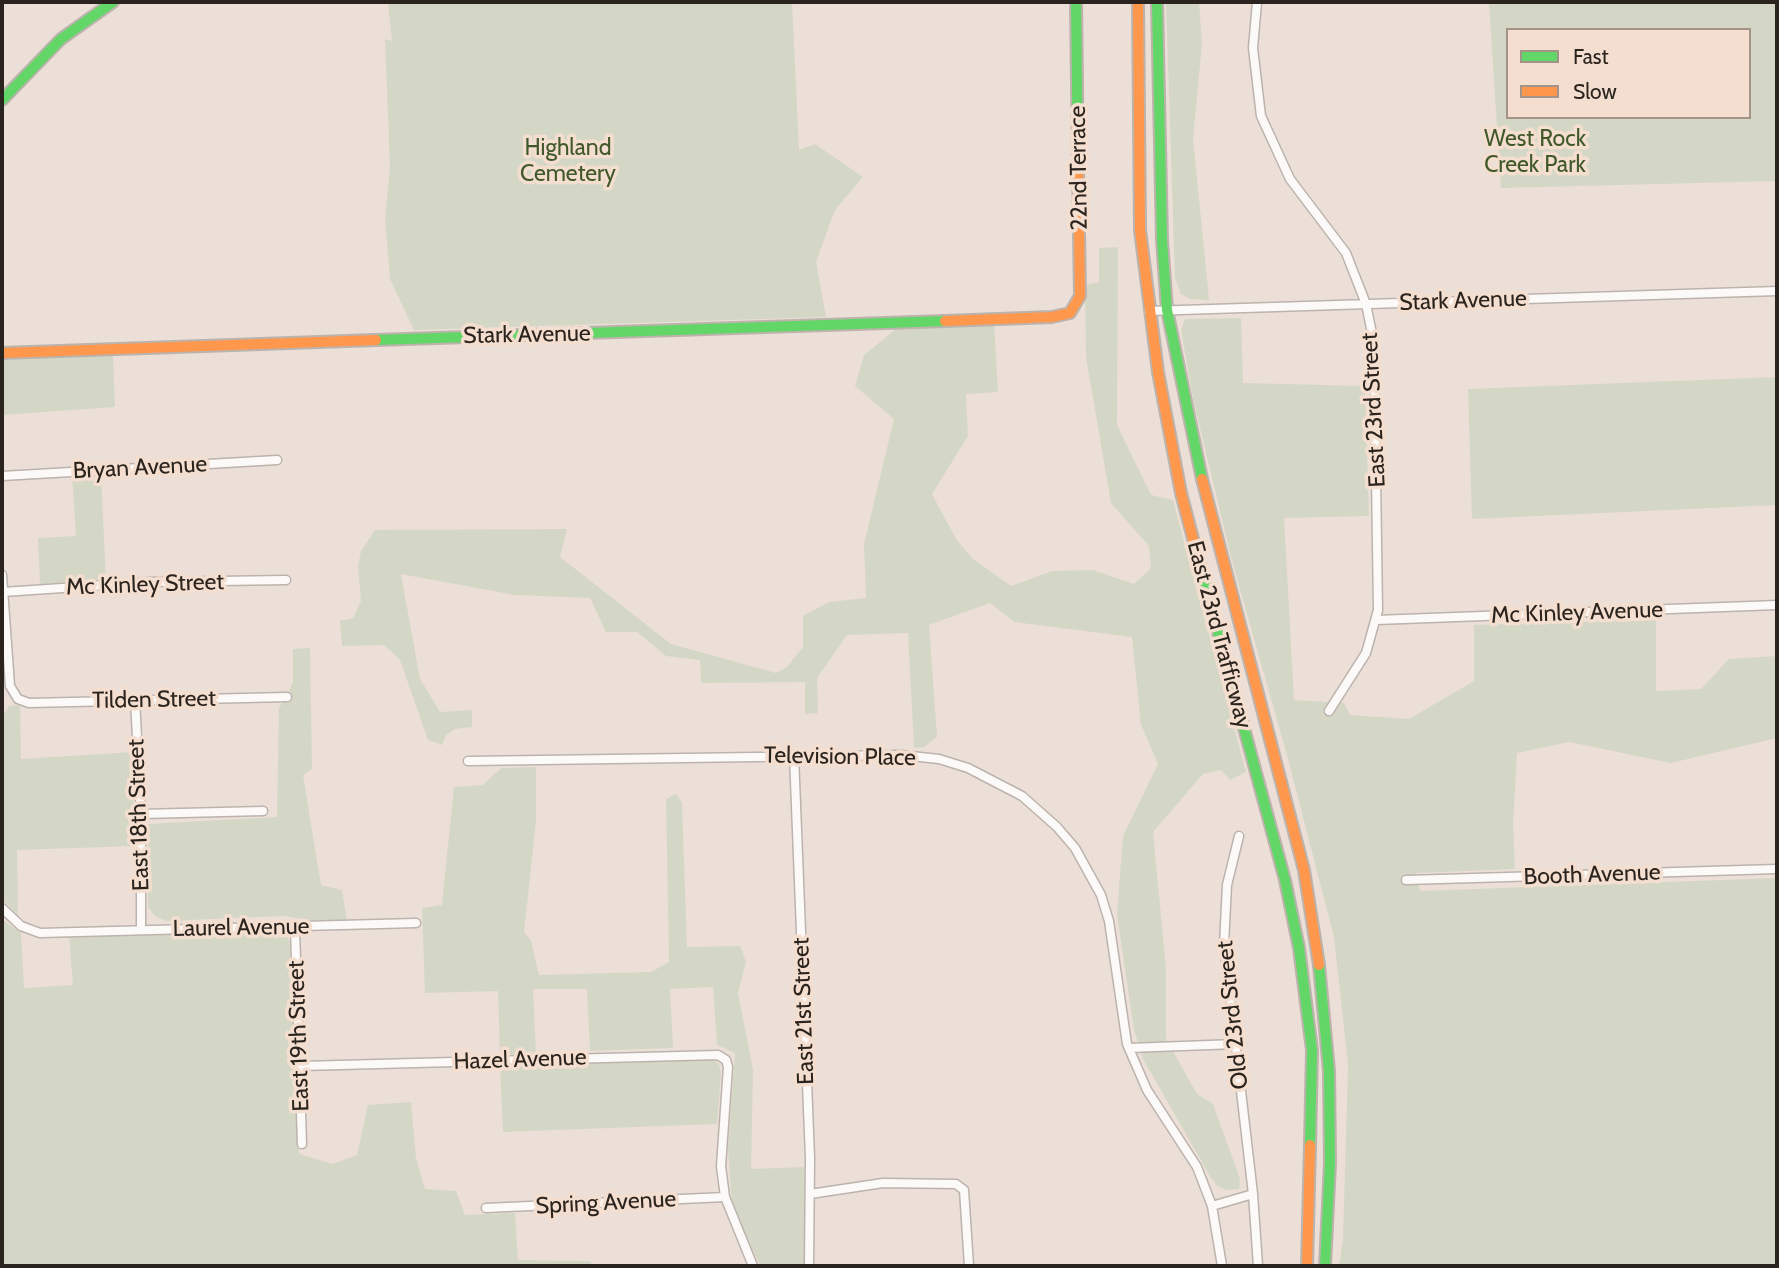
<!DOCTYPE html>
<style>
body{margin:0}
#map{position:relative;width:1779px;height:1268px;overflow:hidden;background:#ebdfd7;font-family:Cabin,sans-serif}
canvas{display:block}
.frame{position:absolute;inset:0;border:4px solid #2b231d;pointer-events:none}
.legend{position:absolute;left:1506px;top:28px;width:245px;height:91px;box-sizing:border-box;background:#f3decf;border:2px solid #a39388;margin:0;padding:9px 12px;list-style:none;font-size:21px;color:#2b231d}
.legend li{display:flex;align-items:center;gap:14px;height:35px}
.legend b{width:35px;border:2px solid #a39388}
</style>
<div id="map">
<canvas width="1779" height="1268"></canvas>
<div class="frame"></div>
<ul class="legend">
<li><b style="height:9px;background:#63d668"></b>Fast</li>
<li><b style="height:9px;background:#ff974d"></b>Slow</li>
</ul>
</div>
<script>
const c = document.querySelector('canvas').getContext('2d');
c.lineJoin = 'round';
function paint(path, color) {
  c.fillStyle = color;
  c.fill(path, 'evenodd');
}
function poly(rows) {
  const path = new Path2D();
  for (const r of rows) {
    path.moveTo(r[0], r[1]);
    for (let i = 2; i < r.length; i += 2) path.lineTo(r[i], r[i + 1]);
  }
  return path;
}
function stroke(path, color, width, dash) {
  c.strokeStyle = color;
  c.lineWidth = width;
  c.lineCap = dash ? 'butt' : 'round';
  c.setLineDash(dash || []);
  c.stroke(path);
}
function label(font, color, halo, rows, align = 'center') {
  c.font = font + ' Cabin,sans-serif';
  c.lineWidth = 7;
  c.setLineDash([]);
  c.textBaseline = 'middle';
  c.strokeStyle = halo;
  c.fillStyle = color;
  for (const [text, x, y, turn = 0] of rows) {
    c.save();
    c.translate(x, y);
    c.rotate((+turn || 0) * Math.PI / 180);
    c.textAlign = isNaN(turn) ? turn : align;
    if (halo) c.strokeText(text, 0, 0);
    c.fillText(text, 0, 0);
    c.restore();
  }
}
paint(poly([
 [388,2,792,2,799,150,815,144,863,177,835,210,816,262,826,317,414,330,390,279,385,219,390,167,385,39,392,41],
 [1166,2,1199,2,1202,44,1193,138,1209,300,1190,299,1181,294,1175,278],
 [1429,2,1777,2,1777,181,1501,188,1489,3],
 [1508,30,1749,30,1749,117,1508,117],
 [1118,247,1117,425,1151,495,1173,500,1246,772,1230,780,1221,770,1203,774,1153,832,1166,969,1166,1039,1197,1094,1213,1104,1240,1179,1239,1189,1226,1190,1217,1186,1210,1176,1143,1059,1134,1030,1117,915,1123,836,1158,764,1141,725,1132,637,1014,622,990,603,929,625,937,737,924,747,914,748,908,633,847,635,817,678,818,713,805,714,805,682,701,683,700,660,666,656,637,632,606,632,590,598,515,595,401,574,420,679,440,712,472,710,472,727,455,729,446,735,442,745,428,740,400,660,384,645,342,646,340,621,353,618,361,601,358,566,361,551,375,530,567,529,560,557,671,644,776,673,787,667,803,647,803,616,829,602,866,598,864,544,894,419,855,386,864,355,900,326,994,323,998,392,966,394,968,436,932,494,956,539,973,559,1011,586,1052,571,1093,570,1134,584,1151,568,1149,546,1111,503,1086,357,1085,285,1099,282,1099,248],
 [1241,318,1243,383,1365,386,1369,516,1284,518,1294,700,1344,703,1350,715,1409,719,1474,681,1474,625,1656,620,1656,691,1701,689,1729,659,1777,656,1777,738,1671,763,1569,742,1517,753,1513,824,1515,869,1416,873,1420,891,1777,878,1777,1266,1339,1266,1343,1239,1348,1065,1334,937,1287,755,1232,561,1193,399,1181,330,1185,319],
 [113,355,115,407,2,415,2,359],
 [1777,377,1777,505,1472,519,1468,389],
 [101,474,106,580,40,584,38,538,76,536,72,476],
 [310,648,312,769,303,775,321,885,342,890,347,920,310,920,283,916,166,921,155,916,148,907,148,824,277,817,279,708,293,683,293,649],
 [20,705,21,759,133,752,135,846,17,850,18,915,2,899,2,717,9,706],
 [536,767,536,821,524,932,531,940,539,975,651,972,669,962,666,799,676,794,682,803,687,947,740,946,746,962,738,993,753,1070,751,1169,804,1167,804,1266,761,1266,744,1235,732,1203,728,1149,735,1053,717,1045,713,987,670,989,673,1048,590,1051,587,989,533,989,536,1054,500,1055,498,991,425,993,422,908,442,905,454,787,483,785,501,768],
 [2,919,21,933,24,988,73,985,69,936,278,932,287,936,290,945,299,1154,333,1164,357,1155,368,1105,411,1102,416,1158,425,1189,456,1191,465,1215,515,1213,518,1260,590,1261,592,1266,3,1266],
 [713,1060,719,1064,721,1074,717,1124,503,1132,500,1066]
]), '#d5d7c6');
const street = poly([
 [1257,2,1253,48,1261,116,1290,179,1346,253,1366,304,1374,343,1378,610,1366,653,1329,711],
 [1149,311,1777,291],
 [2,476,277,460],
 [2,575,10,686,18,699,29,703,287,697],
 [3,592,151,582,286,580],
 [1376,620,1777,605],
 [135,699,141,814,141,930],
 [794,755,810,1158,809,1266],
 [468,761,901,755,939,759,968,768,1022,796,1057,827,1075,848,1101,895,1109,921,1127,1044,1147,1090,1197,1167,1212,1206,1222,1266],
 [141,814,263,811],
 [1239,836,1227,885,1224,945,1253,1194,1258,1266],
 [1406,880,1777,869],
 [2,908,21,926,40,933,416,923],
 [295,929,302,1144],
 [1129,1048,1236,1044],
 [302,1066,718,1055,726,1060,728,1067,721,1166,725,1197,753,1266],
 [810,1194,883,1183,956,1184,964,1190,969,1266],
 [1212,1206,1253,1194],
 [486,1208,725,1197]
]);
const fast = poly([
 [1076,2,1078,166],
 [1157,2,1162,240,1167,310,1202,479],
 [2,100,61,39,113,2],
 [376,340,945,321],
 [1197,554,1285,880,1299,948,1312,1050,1310,1145],
 [1319,965,1329,1071,1330,1163,1325,1266]
]);
const slow = poly([
 [1138,2,1140,230,1158,372,1181,493,1197,554],
 [945,321,1052,317,1070,313,1080,296,1078,166],
 [2,353,376,340],
 [1202,479,1304,870,1319,965],
 [1307,1266,1310,1145]
]);
stroke(street, '#bcb3ad', 11);
stroke(fast, '#bcb3ad', 14);
stroke(slow, '#bcb3ad', 14);
stroke(street, '#fcfaf9', 8);
stroke(fast, '#63d668', 10);
stroke(slow, '#ff974d', 10);
label('23px', '#41592a', '#f3decf', [
 ["West Rock",1535,139],
 ["Creek Park",1535,165],
 ["Highland",568,148],
 ["Cemetery",568,174]
]);
label('23px', '#2b231d', '#f3decf', [
 ["22nd Terrace",1079,168,-91],
 ["Stark Avenue",1463,301,-2],
 ["Stark Avenue",527,335,-1],
 ["East 23rd Street",1374,410,-93],
 ["Bryan Avenue",140,468,-3],
 ["Mc Kinley Street",145,585,-2],
 ["Mc Kinley Avenue",1577,613,-2],
 ["East 23rd Trafficway",1219,635,75],
 ["Tilden Street",154,700,-1],
 ["Television Place",840,757,1],
 ["East 18th Street",139,815,-92],
 ["Booth Avenue",1592,875,-2],
 ["Laurel Avenue",241,928,-1],
 ["East 21st Street",804,1011,-92],
 ["Old 23rd Street",1233,1015,-96],
 ["East 19th Street",299,1036,-92],
 ["Hazel Avenue",520,1060,-2],
 ["Spring Avenue",606,1203,-3]
]);
</script>
